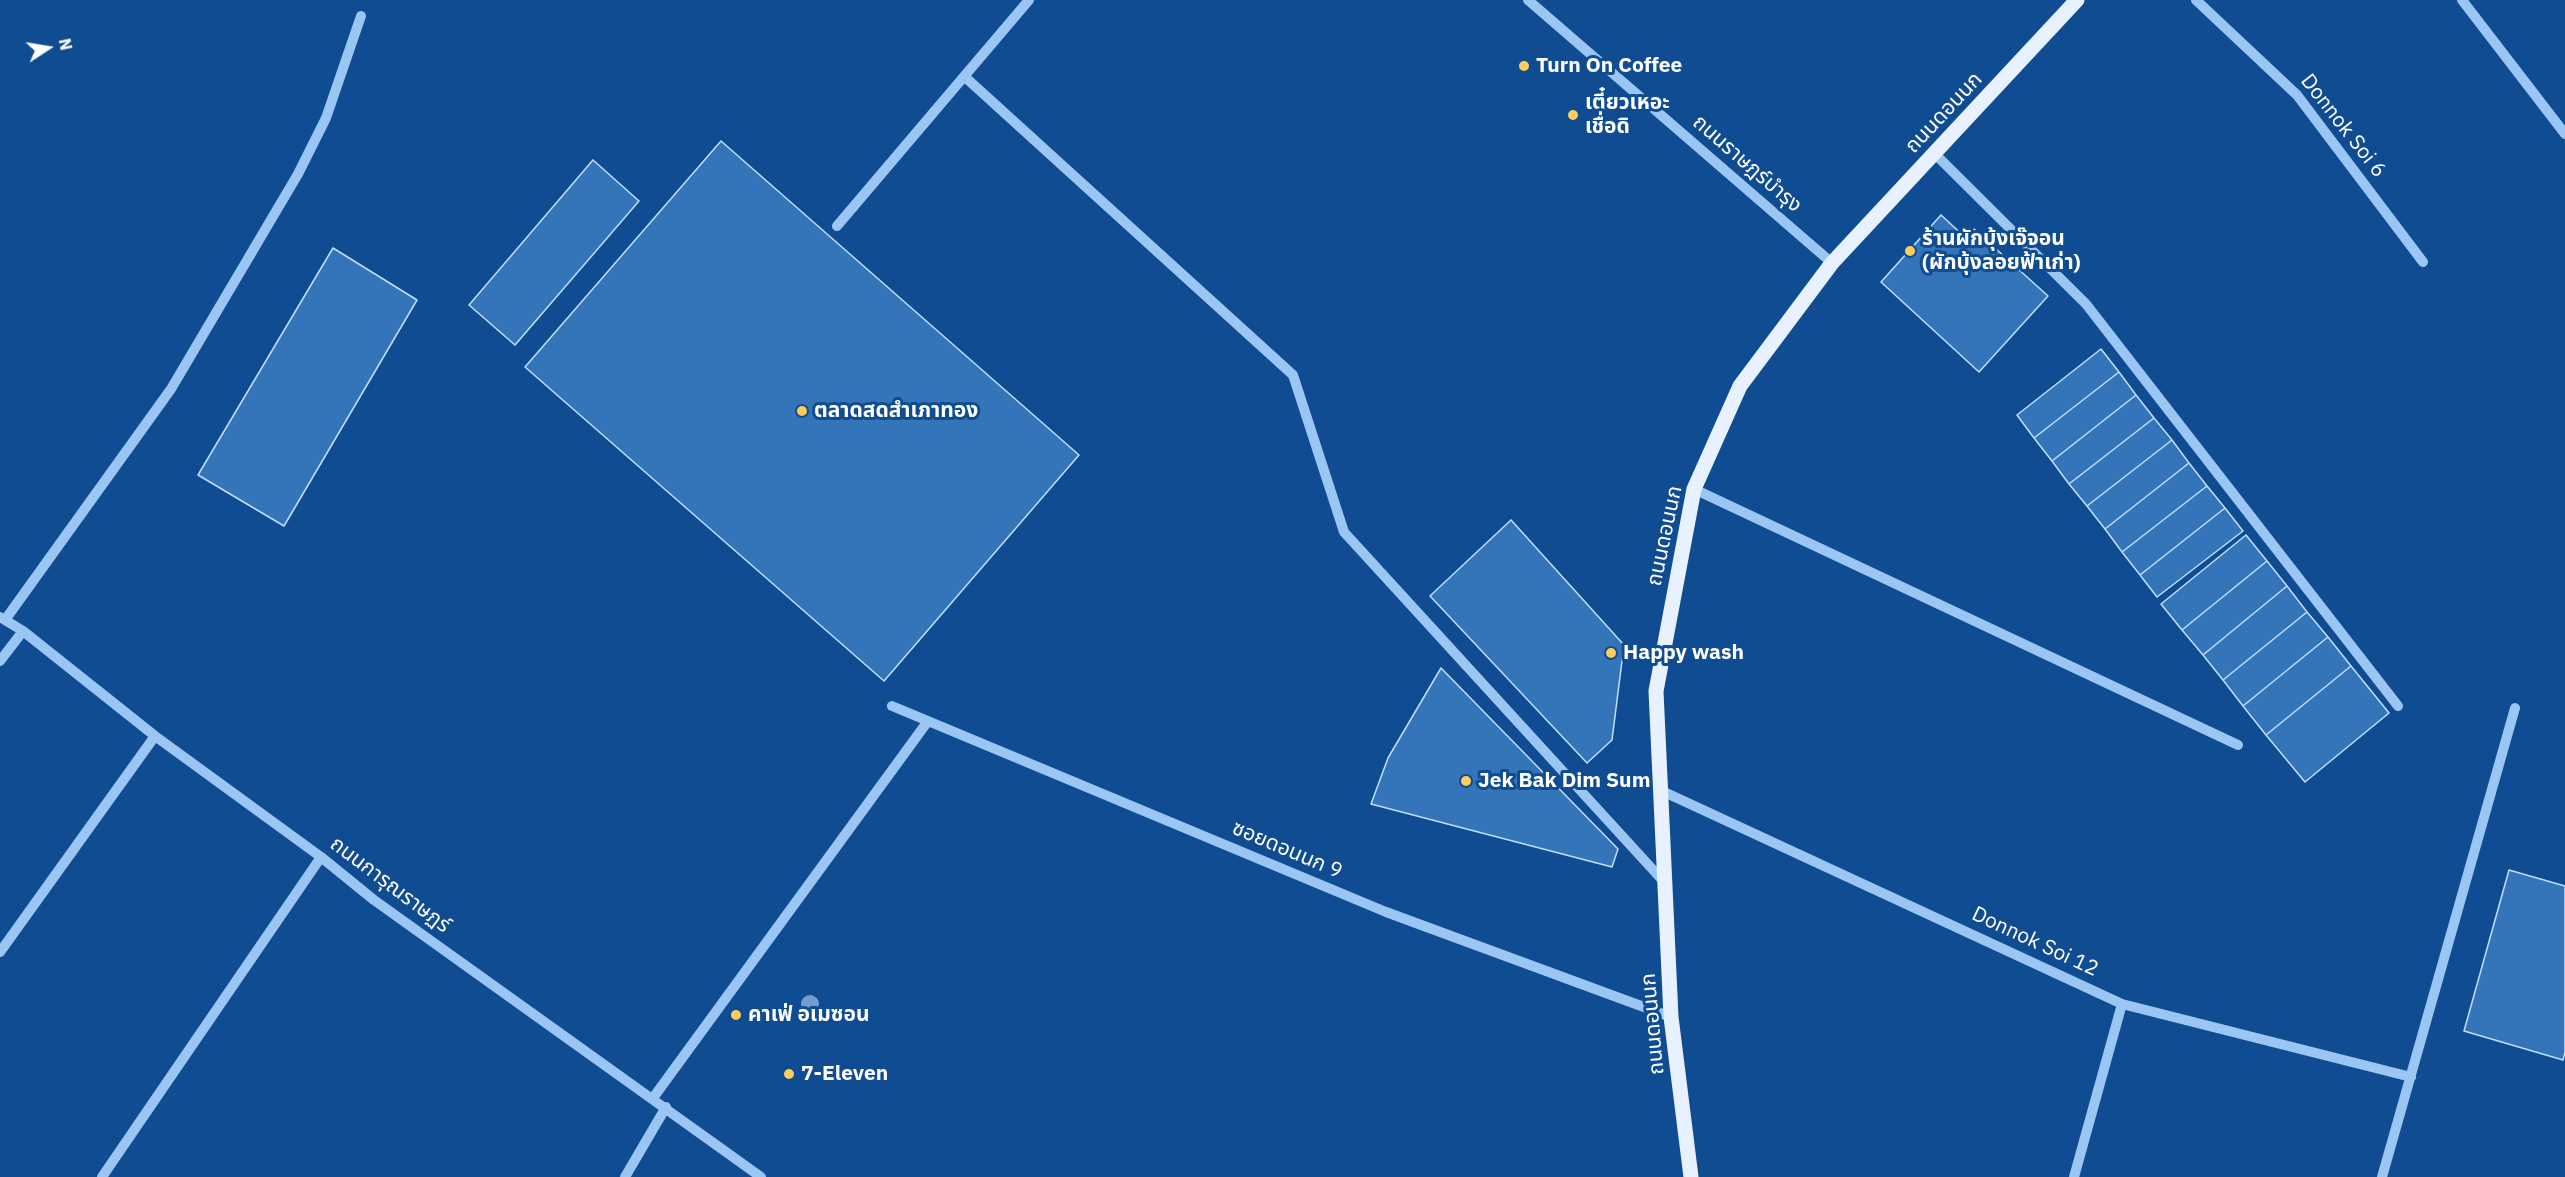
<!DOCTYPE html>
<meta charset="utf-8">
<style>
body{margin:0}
#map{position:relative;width:2565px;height:1177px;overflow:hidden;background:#104c91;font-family:"IBM Plex Sans",sans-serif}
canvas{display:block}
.north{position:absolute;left:18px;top:18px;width:60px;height:60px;-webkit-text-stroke:4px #104c91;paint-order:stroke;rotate:78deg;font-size:16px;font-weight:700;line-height:24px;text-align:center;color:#fff}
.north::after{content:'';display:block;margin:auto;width:21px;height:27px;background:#fff;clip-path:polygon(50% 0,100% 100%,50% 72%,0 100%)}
</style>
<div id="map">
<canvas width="2565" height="1177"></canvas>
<div class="north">N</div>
</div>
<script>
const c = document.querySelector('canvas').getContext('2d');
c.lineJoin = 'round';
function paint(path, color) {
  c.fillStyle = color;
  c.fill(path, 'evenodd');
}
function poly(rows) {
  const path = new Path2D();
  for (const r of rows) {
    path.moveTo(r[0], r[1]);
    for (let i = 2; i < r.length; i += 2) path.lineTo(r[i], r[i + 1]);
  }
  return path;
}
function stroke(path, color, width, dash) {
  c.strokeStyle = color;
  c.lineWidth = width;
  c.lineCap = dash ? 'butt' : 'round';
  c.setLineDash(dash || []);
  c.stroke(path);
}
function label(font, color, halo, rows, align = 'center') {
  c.font = font + ' "IBM Plex Sans","Noto Sans Thai",sans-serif';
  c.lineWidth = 6;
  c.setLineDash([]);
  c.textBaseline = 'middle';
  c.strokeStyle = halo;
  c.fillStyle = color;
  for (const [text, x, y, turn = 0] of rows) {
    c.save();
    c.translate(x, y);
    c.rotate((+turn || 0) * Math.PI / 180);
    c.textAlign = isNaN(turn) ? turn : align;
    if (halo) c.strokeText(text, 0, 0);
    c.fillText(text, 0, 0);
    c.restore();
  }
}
const building = poly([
 [721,141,1079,455,884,681,525,367,721,141],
 [593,160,639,201,515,345,469,305,593,160],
 [1941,215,1966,238,1974,229,2048,296,1979,372,1881,282,1941,215],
 [333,248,417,300,284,526,198,475,333,248],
 [2101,349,2119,372,2034,438,2017,415,2101,349],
 [2119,372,2136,395,2052,461,2034,438,2119,372],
 [2136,395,2154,418,2069,484,2052,461,2136,395],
 [2154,418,2172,440,2087,506,2069,484,2154,418],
 [2172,440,2189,463,2105,529,2087,506,2172,440],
 [2189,463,2207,486,2122,552,2105,529,2189,463],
 [2207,486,2225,508,2140,575,2122,552,2207,486],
 [2225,508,2243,531,2157,597,2140,575,2225,508],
 [1511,520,1624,645,1612,740,1587,763,1430,596,1511,520],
 [2246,535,2267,561,2182,630,2161,604,2246,535],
 [2267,561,2287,586,2203,655,2182,630,2267,561],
 [2287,586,2307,612,2223,680,2203,655,2287,586],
 [2307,612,2328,637,2243,706,2223,680,2307,612],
 [2328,637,2351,666,2266,735,2243,706,2328,637],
 [2351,666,2389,713,2305,782,2266,735,2351,666],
 [1441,668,1618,849,1612,867,1371,804,1388,758,1441,668],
 [2509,870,2565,886,2565,1052,2563,1060,2464,1031,2509,870]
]);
paint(building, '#3474b9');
stroke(building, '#c2dffe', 1.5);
stroke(poly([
 [1528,0,1832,263],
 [2196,0,2297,95,2423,262],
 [2462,0,2565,134],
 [965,77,1293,375,1344,532,1666,884],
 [1935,154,2086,304,2398,706],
 [837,226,1029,0],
 [1694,489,2238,745],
 [0,617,23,631,155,736,321,857,374,900,761,1177],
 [5,620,171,389,298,174,326,118,361,16],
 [0,661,23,631],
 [892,706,1386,912,1671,1017],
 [1662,791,2122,1004,2411,1077],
 [0,952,155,736],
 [653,1098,928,721],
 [102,1177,321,857],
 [625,1177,666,1107],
 [2074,1177,2122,1004],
 [2382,1177,2515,708]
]), '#9bc5f3', 10);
stroke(poly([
 [1691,1177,1671,1017,1656,691,1694,489,1740,386,1832,263,2077,0]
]), '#e7f1ff', 15);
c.fillStyle = '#729dcd';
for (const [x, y] of [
 [810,1004]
]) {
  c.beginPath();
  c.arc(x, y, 9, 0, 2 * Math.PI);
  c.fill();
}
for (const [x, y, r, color] of [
 [1524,66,6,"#ffcb5d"],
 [1573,115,6,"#ffcb5d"],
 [1910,251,6,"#ffcb5d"],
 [802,411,6,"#ffcb5d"],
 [1611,653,6,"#ffcb5d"],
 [1466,781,6,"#ffcb5d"],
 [736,1015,6,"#ffcb5d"],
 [789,1074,6,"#ffcb5d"]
]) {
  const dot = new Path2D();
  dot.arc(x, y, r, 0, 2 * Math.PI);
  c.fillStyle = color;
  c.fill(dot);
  stroke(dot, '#104c91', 2);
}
label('bold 21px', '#fff', '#104c91', [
 ["Turn On Coffee",1536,66],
 ["เตี๋ยวเหอะ",1585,103],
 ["เชื่อดิ",1585,127],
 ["ร้านผักบุ้งเจ๊จอน",1922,239],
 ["(ผักบุ้งลอยฟ้าเก่า)",1922,263],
 ["ตลาดสดสำเภาทอง",814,411],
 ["Happy wash",1623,653],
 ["Jek Bak Dim Sum",1478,781],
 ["คาเฟ่ อเมซอน",748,1015],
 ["7-Eleven",801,1074]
], 'left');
label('21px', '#fff', '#104c91', [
 ["ถนนดอนนก",1944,113,-47],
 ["Donnok Soi 6",2343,126,52],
 ["ถนนราษฎร์บำรุง",1747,164,41],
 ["ถนนดอนนก",1665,536,-78],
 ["ซอยดอนนก 9",1287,850,23],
 ["ถนนการุณราษฏร์",390,885,37],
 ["Donnok Soi 12",2035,942,25],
 ["ถนนดอนนก",1653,1024,-95]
]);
</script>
